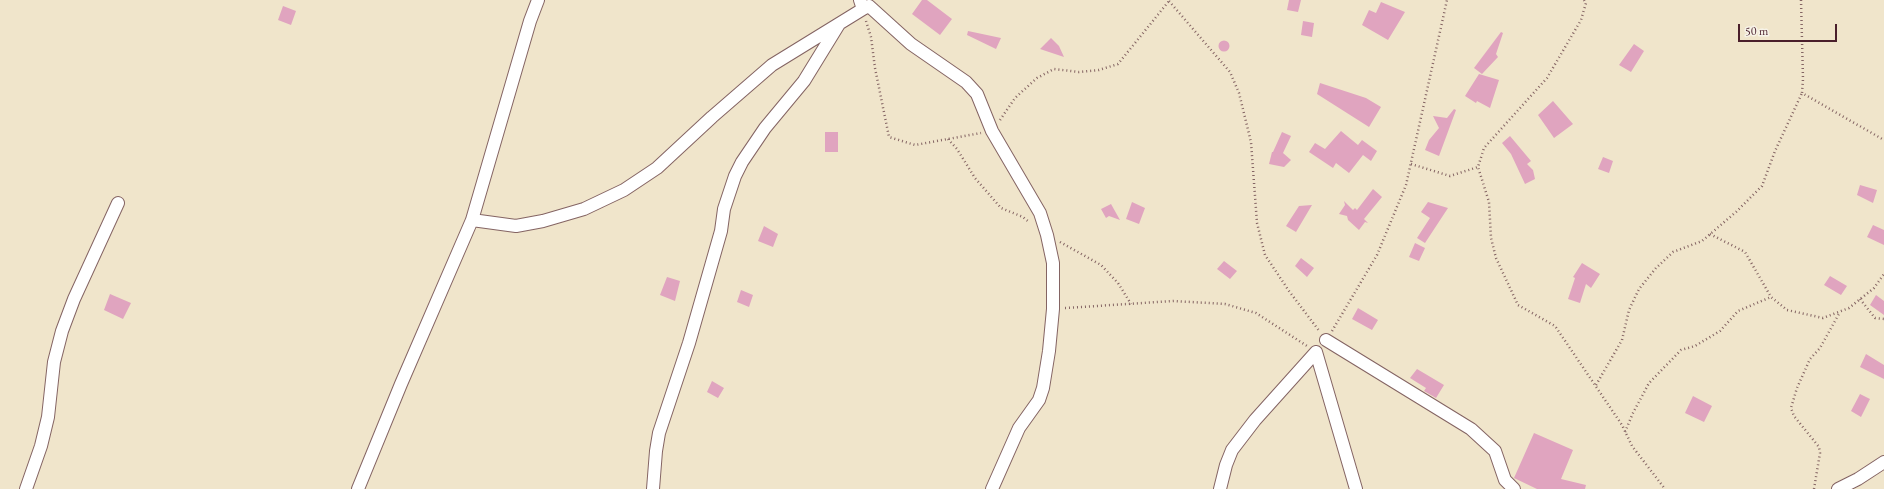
<!DOCTYPE html>
<style>
body{margin:0}
#map{position:relative;width:1884px;height:489px;overflow:hidden;background:#f0e5cb;font-family:"EB Garamond",serif}
canvas{display:block}
.scale{position:absolute;left:1738px;top:24px;width:99px;height:18px;box-sizing:border-box;border:2px solid #4a1f2b;border-top:0;padding-left:5px;font-size:12px;line-height:14px;white-space:nowrap;color:#4a1f2b;-webkit-text-stroke:3px #f7f3e8;paint-order:stroke}
</style>
<div id="map">
<canvas width="1884" height="489"></canvas>
<div class="scale">50 m</div>
</div>
<script>
const c = document.querySelector('canvas').getContext('2d');
c.lineJoin = 'round';
function paint(path, color) {
  c.fillStyle = color;
  c.fill(path, 'evenodd');
}
function poly(rows) {
  const path = new Path2D();
  for (const r of rows) {
    if (r.length === 3) {
      path.moveTo(r[0] + r[2], r[1]);
      path.arc(r[0], r[1], r[2], 0, 2 * Math.PI);
      continue;
    }
    path.moveTo(r[0], r[1]);
    for (let i = 2; i < r.length; i += 2) path.lineTo(r[i], r[i + 1]);
  }
  return path;
}
function stroke(path, color, width, dash) {
  c.strokeStyle = color;
  c.lineWidth = width;
  c.lineCap = dash ? 'butt' : 'round';
  c.setLineDash(dash || []);
  c.stroke(path);
}
paint(poly([
 [922,0,927,0,952,19,940,35,912,14],
 [1289,0,1301,0,1298,12,1287,10],
 [1381,2,1405,12,1388,40,1362,25,1369,10,1376,13],
 [283,6,296,11,291,25,278,20],
 [1303,21,1314,23,1312,37,1301,35],
 [968,31,1001,38,996,49,967,35],
 [1501,32,1503,33,1496,54,1498,57,1482,74,1474,68],
 [1051,38,1059,46,1064,57,1040,49],
 [1224,46,5.5],
 [1634,44,1644,51,1631,72,1619,65],
 [1479,74,1499,80,1490,108,1477,101,1476,103,1465,96],
 [1320,83,1366,98,1381,107,1369,127,1317,94],
 [1553,101,1573,124,1554,138,1538,115],
 [1454,109,1456,110,1439,156,1425,150,1429,140,1439,128,1433,116,1447,118],
 [1341,131,1358,145,1362,140,1377,151,1371,161,1363,155,1349,173,1336,163,1333,168,1309,152,1315,143,1325,149],
 [825,132,838,132,838,152,825,152],
 [1282,132,1291,136,1283,153,1291,160,1284,167,1269,164,1272,152,1273,152],
 [1510,136,1531,161,1527,164,1533,170,1535,179,1525,184,1511,154,1502,143],
 [1603,157,1613,161,1609,173,1598,169],
 [1860,185,1877,190,1873,203,1857,195],
 [1373,189,1382,197,1364,219,1368,223,1365,222,1359,230,1348,220,1347,216,1339,214,1345,205,1344,201,1353,210,1355,208,1357,210],
 [1132,202,1145,208,1139,224,1126,219],
 [1428,202,1448,208,1425,243,1417,238,1430,218,1421,212],
 [1111,204,1120,220,1109,216,1106,218,1101,209],
 [1312,205,1296,232,1286,226,1299,206],
 [1873,225,1884,230,1884,245,1867,237],
 [764,226,778,234,773,247,758,241],
 [1415,243,1425,248,1419,261,1409,257],
 [1301,258,1314,268,1307,277,1295,266],
 [1224,261,1237,271,1230,279,1217,269],
 [1582,263,1600,274,1591,288,1586,284,1580,303,1568,299,1575,278,1573,277],
 [1830,276,1847,286,1841,295,1824,285],
 [667,277,680,281,675,301,660,295],
 [741,290,753,295,749,307,737,302],
 [110,294,131,303,123,319,104,310],
 [1876,295,1884,301,1884,315,1870,305],
 [1358,308,1378,320,1372,330,1352,319],
 [1866,354,1884,365,1884,379,1860,367],
 [1417,369,1444,385,1436,398,1424,391,1426,388,1410,378],
 [712,381,724,388,718,398,707,392],
 [1860,394,1870,399,1861,417,1851,411],
 [1693,396,1712,406,1704,422,1685,413],
 [1534,433,1573,450,1561,479,1586,485,1585,489,1537,489,1514,478]
]), '#e0a4bf');
const minor = poly([
 [860,0,863,9,869,6,911,44,966,82,977,94,992,131,1040,213,1047,235,1053,263,1053,309,1049,351,1043,388,1039,400,1019,428,992,489],
 [472,220,516,226,543,221,584,209,624,190,657,168,712,117,772,65,863,9],
 [1326,340,1471,429,1495,451,1505,480,1514,489],
 [1316,352,1356,489],
 [26,489,41,446,48,417,54,362,62,331,74,299,118,203],
 [358,489,401,384,472,220,530,21,538,0],
 [653,489,656,451,659,433,689,343,721,231,724,209,735,176,742,162,765,128,804,81,839,24],
 [1220,489,1226,465,1232,450,1255,420,1316,352],
 [1838,489,1858,479,1884,462]
]);
stroke(minor, '#846463', 14);
stroke(poly([
 [1584,0,1586,3,1581,20,1547,78,1484,148,1478,167,1489,202,1491,238,1496,258,1518,305,1555,326,1622,425,1632,446,1665,489],
 [1801,0,1803,79,1802,93,1884,140],
 [1169,1,1230,72,1239,93,1251,142,1257,223,1265,255,1289,291,1320,332],
 [866,21,871,37,875,68,889,137,915,145,981,133],
 [1000,120,1015,98,1037,78,1054,69,1079,72,1099,70,1118,64,1169,1],
 [948,139,957,149,975,178,1001,208,1023,217,1029,222],
 [1411,164,1450,176,1478,167],
 [1710,234,1745,252,1771,297,1787,310,1823,318,1849,308,1874,288,1884,274],
 [1060,242,1101,265,1118,283,1131,304],
 [1860,299,1875,318,1884,319],
 [1065,308,1174,301,1225,304,1256,313,1307,346],
 [1332,331,1377,255,1406,185,1447,0],
 [1596,385,1622,340,1629,310,1639,289,1656,268,1673,252,1702,241,1736,212,1762,186,1775,151,1802,93],
 [1625,432,1633,413,1649,383,1681,350,1695,346,1720,331,1738,311,1771,297],
 [1814,489,1820,453,1819,447,1794,416,1791,408,1797,388,1810,359,1820,348,1840,312]
]), '#846463', 2.5, [1, 3]);
stroke(minor, '#fff', 12);
</script>
